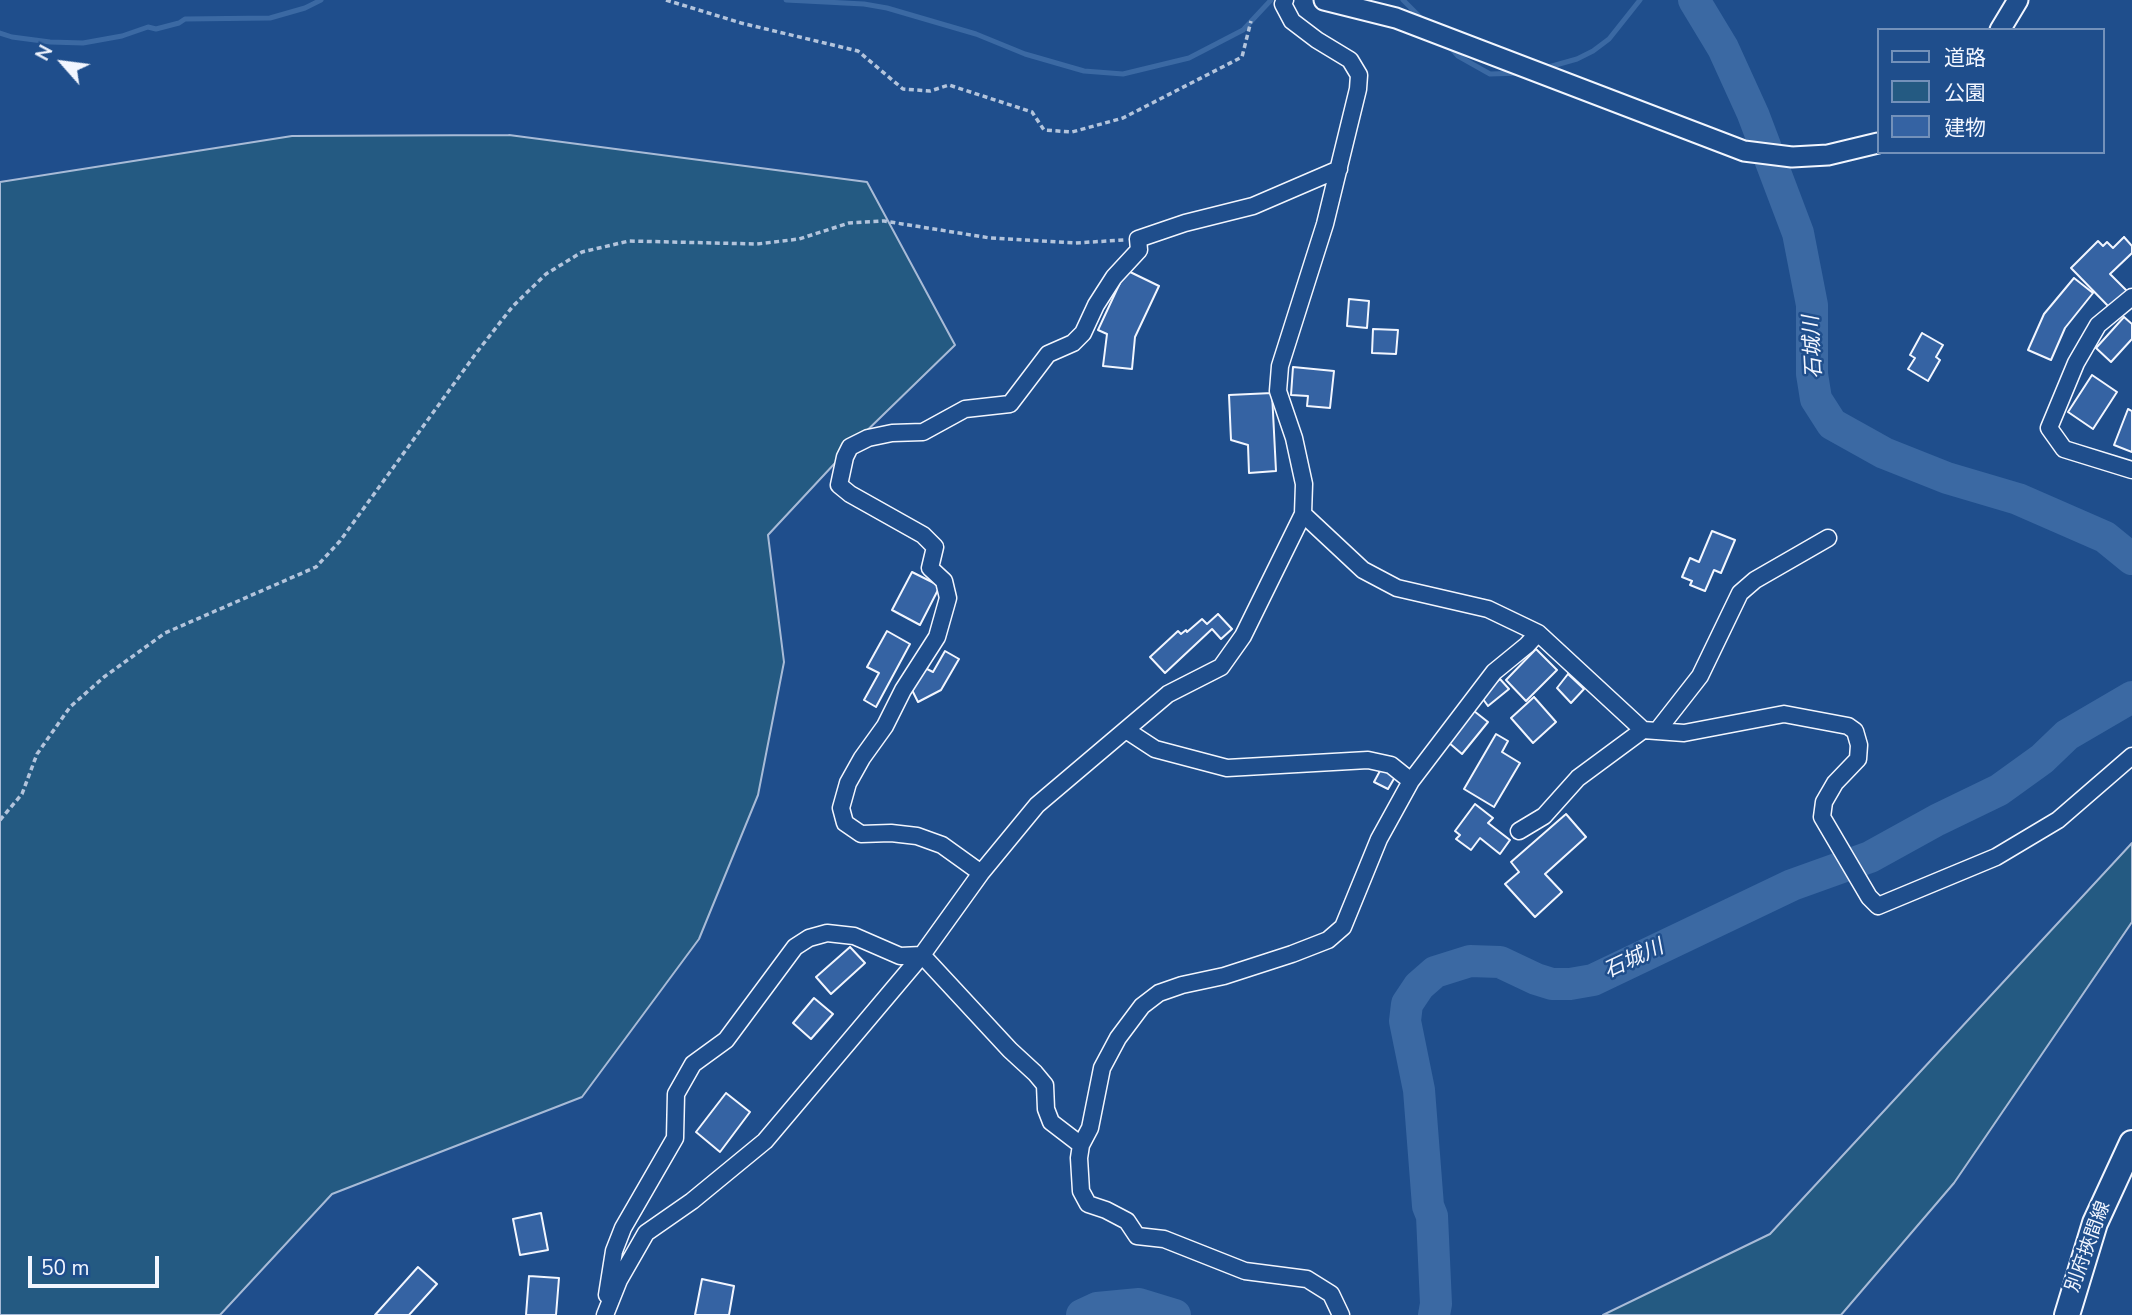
<!DOCTYPE html>
<meta charset="utf-8">
<style>
body{margin:0}
#map{position:relative;width:2132px;height:1315px;overflow:hidden;background:#1f4e8c;font-family:"Nunito Sans","Noto Sans JP",sans-serif}
canvas{display:block}
.legend{position:absolute;left:1877px;top:28px;width:228px;height:126px;box-sizing:border-box;background:#1f4e8c;border:2px solid #7391ba;margin:0;padding:9px 12px;list-style:none;font-size:21px;color:#f2f6ff}
.legend li{display:flex;align-items:center;gap:14px;height:35px}
.legend b{width:35px;border:2px solid #7391ba}
.north{position:absolute;left:28px;top:28px;width:70px;height:70px;-webkit-text-stroke:5px #1f4e8c;paint-order:stroke;rotate:298deg;font-size:19px;font-weight:700;line-height:28px;text-align:center;color:#f2f6ff}
.north::after{content:'';display:block;margin:auto;width:24px;height:32px;background:#f2f6ff;clip-path:polygon(50% 0,100% 100%,50% 72%,0 100%)}
.scale{position:absolute;left:28px;top:1256px;width:131px;height:32px;box-sizing:border-box;border:4px solid #f2f6ff;border-top:0;padding-left:9px;font-size:21px;line-height:24px;white-space:nowrap;color:#f2f6ff;-webkit-text-stroke:5px #1f4e8c;paint-order:stroke}
</style>
<div id="map">
<canvas width="2132" height="1315"></canvas>
<ul class="legend">
<li><b style="height:9px;background:#1f4e8c"></b>道路</li>
<li><b style="height:19px;background:#245a82"></b>公園</li>
<li><b style="height:19px;background:#3563a3"></b>建物</li>
</ul>
<div class="north">N</div>
<div class="scale">50 m</div>
</div>
<script>
const c = document.querySelector('canvas').getContext('2d');
c.lineJoin = 'round';
function paint(path, color) {
  c.fillStyle = color;
  c.fill(path, 'evenodd');
}
function poly(rows) {
  const path = new Path2D();
  for (const r of rows) {
    path.moveTo(r[0], r[1]);
    for (let i = 2; i < r.length; i += 2) path.lineTo(r[i], r[i + 1]);
  }
  return path;
}
function stroke(path, color, width, dash) {
  c.strokeStyle = color;
  c.lineWidth = width;
  c.lineCap = dash ? 'butt' : 'round';
  c.setLineDash(dash || []);
  c.stroke(path);
}
function label(font, color, halo, rows, align = 'center') {
  c.font = font + ' "Nunito Sans","Noto Sans JP",sans-serif';
  c.lineWidth = 5;
  c.setLineDash([]);
  c.textBaseline = 'middle';
  c.strokeStyle = halo;
  c.fillStyle = color;
  for (const [text, x, y, turn = 0] of rows) {
    c.save();
    c.translate(x, y);
    c.rotate((+turn || 0) * Math.PI / 180);
    c.textAlign = isNaN(turn) ? turn : align;
    if (halo) c.strokeText(text, 0, 0);
    c.fillText(text, 0, 0);
    c.restore();
  }
}
const green = poly([
 [509,135,867,182,955,345,850,447,768,535,784,662,758,795,699,939,582,1097,332,1194,220,1315,0,1315,0,182,292,136,509,135],
 [2132,843,2132,922,1954,1183,1841,1315,1603,1315,1770,1234,2132,843]
]);
paint(green, '#245a82');
stroke(green, '#a8bbd7', 2);
stroke(poly([
 [786,0,864,4,887,8,976,34,1025,54,1084,71,1123,74,1189,58,1243,30,1271,0],
 [1403,0,1423,20],
 [0,33,12,37,50,42,83,43,122,36,148,27,156,29,179,23,185,19,270,18,305,8,321,0],
 [1450,47,1458,56,1490,74,1522,73],
 [1545,68,1577,59,1593,51,1609,39,1640,0]
]), '#3b69a3', 5);
stroke(poly([
 [1694,0,1723,48,1753,114,1798,233,1812,305,1812,374,1816,399,1832,424,1884,453,1947,478,2018,499,2105,537,2132,559],
 [1082,1315,1097,1308,1139,1304,1175,1315],
 [1434,1315,1436,1304,1432,1216,1428,1206,1419,1090,1405,1021,1407,1004,1419,986,1435,972,1470,961,1500,962,1536,979,1552,984,1570,984,1593,980,1792,885,1870,857,1937,820,1999,790,2042,759,2067,735,2132,697]
]), '#3b69a3', 32);
const building = poly([
 [2124,237,2132,246,2132,253,2110,274,2128,292,2111,309,2071,268,2098,241,2103,246,2107,242,2113,248,2124,237],
 [1126,270,1159,286,1135,337,1132,369,1103,366,1107,334,1098,330,1126,270],
 [2074,278,2093,293,2065,328,2051,360,2028,350,2044,314,2074,278],
 [1349,299,1369,301,1367,328,1347,326,1349,299],
 [2124,317,2132,324,2132,339,2111,362,2096,348,2124,317],
 [1373,329,1398,330,1396,354,1372,353,1373,329],
 [1922,333,1943,345,1936,357,1940,360,1928,381,1908,369,1915,358,1910,355,1922,333],
 [1293,367,1334,371,1330,408,1307,406,1308,396,1291,395,1293,367],
 [2092,375,2117,392,2093,429,2068,412,2092,375],
 [1272,393,1276,471,1249,473,1248,445,1231,440,1229,395,1272,393],
 [2128,409,2132,411,2132,452,2114,445,2128,409],
 [1712,531,1735,540,1721,573,1714,570,1705,591,1690,585,1692,581,1682,577,1690,558,1699,562,1712,531],
 [912,572,940,586,920,625,892,610,912,572],
 [1218,614,1232,629,1221,639,1212,629,1165,673,1150,657,1178,631,1181,634,1186,630,1187,632,1202,619,1207,624,1218,614],
 [887,631,910,644,876,707,864,700,879,673,867,667,887,631],
 [1536,649,1557,670,1526,701,1506,680,1536,649],
 [945,651,959,659,941,690,918,702,912,690,925,668,933,672,945,651],
 [1568,674,1584,689,1571,703,1557,688,1568,674],
 [1500,679,1509,689,1488,706,1480,695,1500,679],
 [1534,697,1556,722,1533,743,1511,718,1534,697],
 [1474,711,1488,722,1462,754,1448,742,1474,711],
 [1496,734,1508,741,1502,752,1520,763,1494,807,1464,789,1496,734],
 [1381,769,1395,777,1388,789,1374,782,1381,769],
 [1475,804,1493,818,1488,823,1510,840,1500,854,1480,838,1471,850,1456,839,1460,835,1455,831,1475,804],
 [1566,814,1586,837,1545,874,1562,892,1535,917,1505,884,1519,872,1511,862,1566,814],
 [850,947,865,963,831,994,816,977,850,947],
 [814,998,833,1014,811,1039,793,1023,814,998],
 [726,1093,750,1112,720,1152,696,1132,726,1093],
 [541,1213,548,1250,520,1255,513,1219,541,1213],
 [418,1267,437,1284,409,1315,375,1315,418,1267],
 [529,1276,559,1278,556,1315,526,1315,529,1276],
 [702,1279,734,1286,729,1315,695,1315,702,1279]
]);
paint(building, '#3563a3');
stroke(building, '#f2f6ff', 2);
const minor = poly([
 [2132,297,2098,325,2076,363,2049,428,2064,449,2132,470],
 [1303,514,1363,570,1397,588,1488,609,1538,633,1643,730,1684,733,1784,714,1848,726,1855,731,1859,745,1858,759,1835,783,1824,802,1822,817,1869,897,1878,906,1996,857,2058,820,2132,756],
 [1126,730,1155,749,1227,768,1368,760,1391,765,1411,781],
 [1657,731,1700,676,1740,593,1755,580,1828,538],
 [1519,831,1544,816,1578,778,1643,730],
 [981,873,942,845,917,836,891,833,861,834,845,823,841,808,848,783,862,758,885,726,903,690,937,637,948,598,944,581,930,568,935,547,923,535,850,494,839,485,845,457,850,447,868,438,892,433,923,432,965,409,1010,404,1048,354,1073,343,1083,333,1096,305,1114,277,1139,250,1138,239,1185,223,1253,206,1339,169],
 [922,955,1010,1050,1035,1073,1045,1085,1046,1109,1051,1122,1081,1145],
 [607,1295,614,1251,623,1228,675,1138,676,1094,693,1064,726,1040,795,947,809,938,827,933,854,936,900,956,922,955],
 [605,1315,619,1280,646,1233,692,1201,765,1141,922,955,981,873,1037,805,1168,694,1221,667,1243,636,1303,514,1304,484,1294,438,1278,391,1280,366,1325,224,1358,89,1359,75,1350,60,1317,40,1292,21,1283,4,1285,0],
 [1341,1315,1331,1294,1307,1279,1245,1271,1164,1239,1137,1236,1127,1221,1106,1210,1088,1204,1081,1191,1079,1158,1081,1145,1090,1128,1102,1068,1118,1038,1142,1006,1159,993,1182,985,1224,976,1292,954,1328,940,1343,927,1379,839,1411,781,1494,672,1527,645,1538,633]
]);
const tertiary = poly([
 [1324,0,1396,18,1744,151,1792,157,1828,155,1878,143],
 [2000,30,2018,0]
]);
const primary = poly([
 [2067,1315,2095,1223,2132,1143]
]);
stroke(minor, '#f2f6ff', 19);
stroke(tertiary, '#f2f6ff', 23);
stroke(primary, '#f2f6ff', 28);
stroke(poly([
 [666,0,741,23,858,51,903,89,930,91,949,85,1032,112,1044,130,1072,132,1123,118,1242,57,1251,21],
 [0,820,22,794,37,754,70,707,104,677,165,633,316,567,340,541,477,352,513,306,546,274,582,252,629,241,757,244,799,239,849,223,884,221,990,238,1075,243,1124,240]
]), '#b3c4dc', 3.5, [5, 3.5]);
stroke(minor, '#1f4e8c', 16);
stroke(tertiary, '#1f4e8c', 19);
stroke(primary, '#1f4e8c', 24);
label('19px', '#f2f6ff', '#1f4e8c', [
 ["別府挾間線",2089,1247,-70]
]);
label('italic 21px', '#f2f6ff', '#1f4e8c', [
 ["石城川",1814,347,-93],
 ["石城川",1634,960,-25]
]);
</script>
